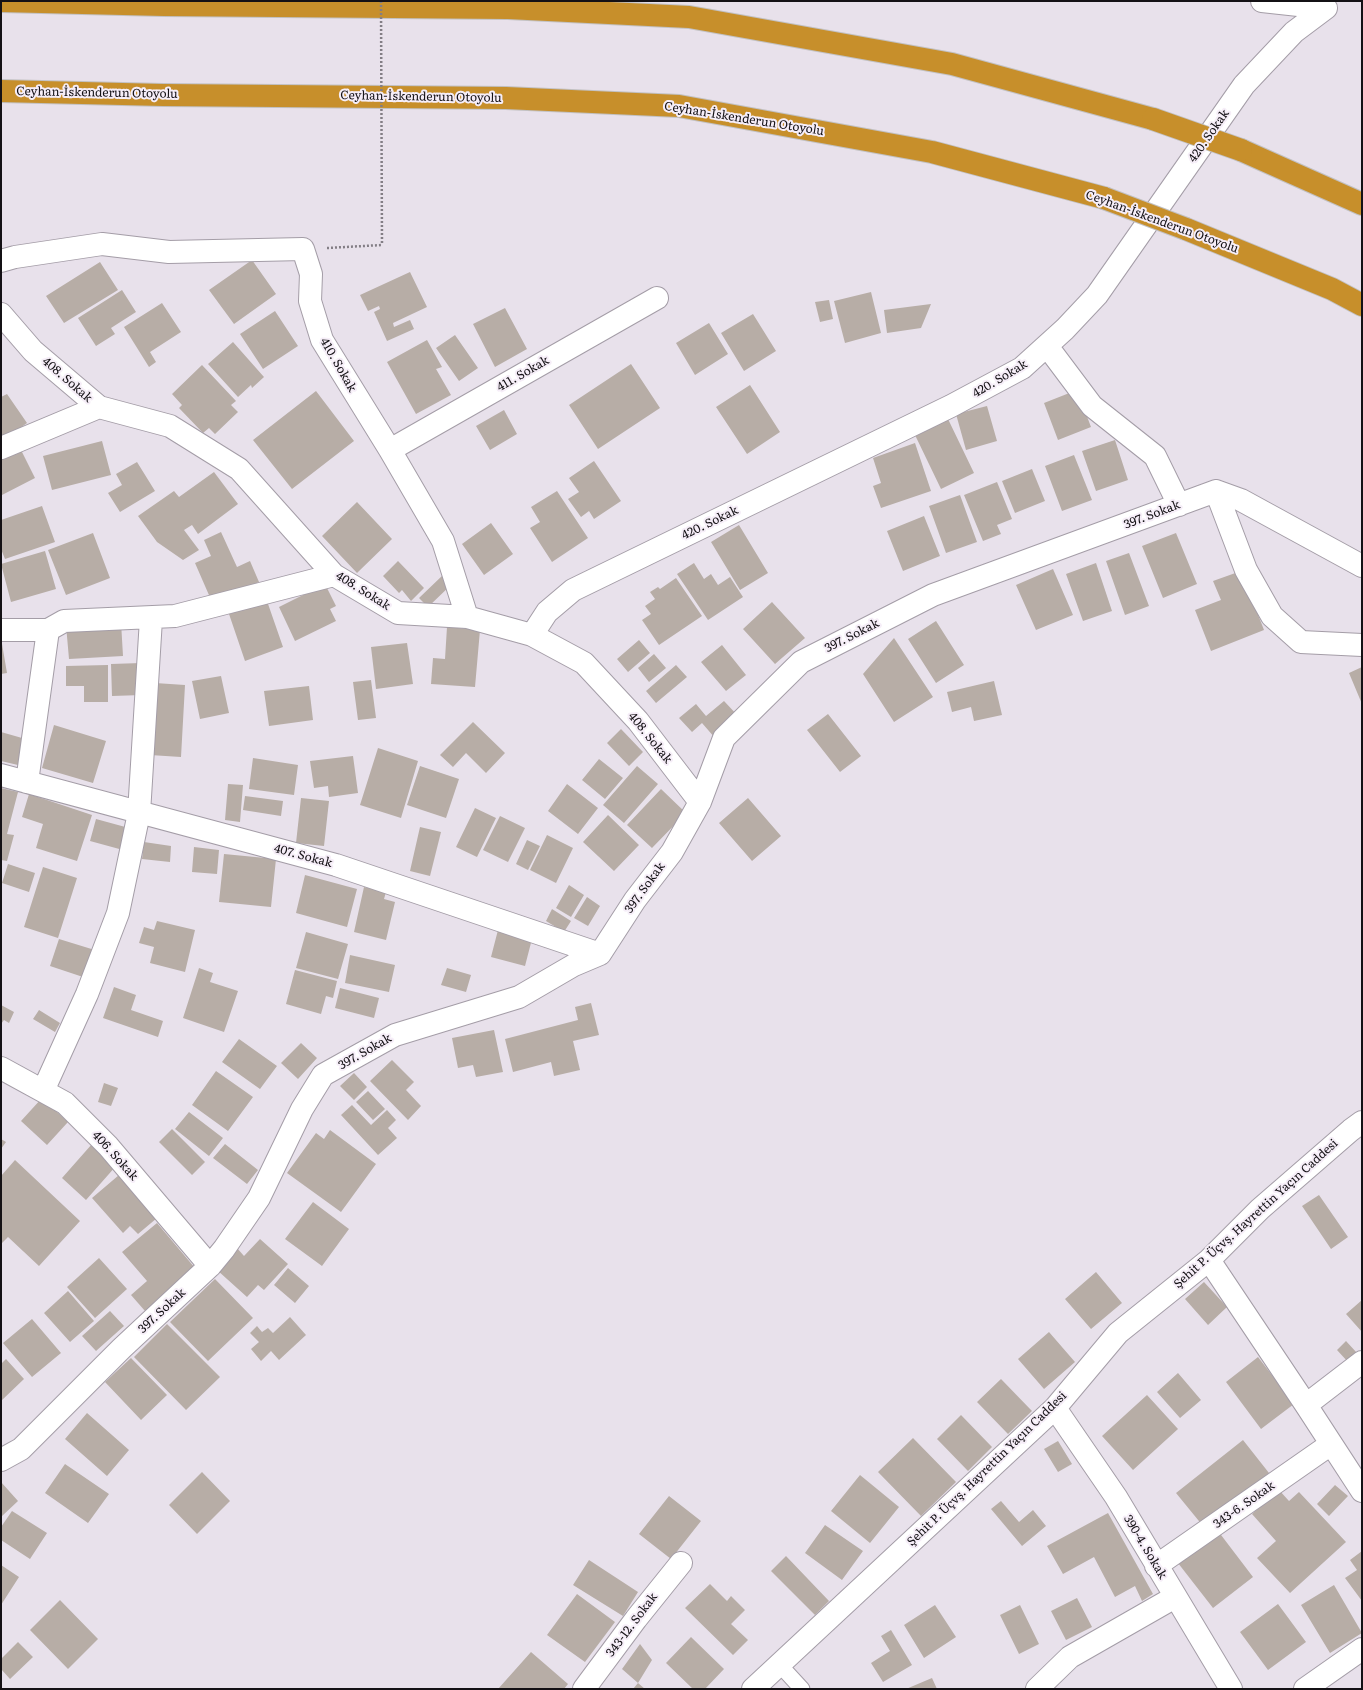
<!DOCTYPE html>
<meta charset="utf-8">
<style>
body{margin:0}
#map{position:relative;width:1363px;height:1690px;overflow:hidden;background:#e8e1eb;font-family:Literata,serif}
canvas{display:block}
.frame{position:absolute;inset:0;border:2px solid #141115;pointer-events:none}
</style>
<div id="map">
<canvas width="1363" height="1690"></canvas>
<div class="frame"></div>
</div>
<script>
const c = document.querySelector('canvas').getContext('2d');
c.lineJoin = 'round';
function paint(path, color) {
  c.fillStyle = color;
  c.fill(path, 'evenodd');
}
function poly(rows) {
  const path = new Path2D();
  for (const r of rows) {
    path.moveTo(r[0], r[1]);
    for (let i = 2; i < r.length; i += 2) path.lineTo(r[i], r[i + 1]);
  }
  return path;
}
function stroke(path, color, width, dash) {
  c.strokeStyle = color;
  c.lineWidth = width;
  c.lineCap = dash ? 'butt' : 'round';
  c.setLineDash(dash || []);
  c.stroke(path);
}
function label(font, color, halo, rows, align = 'center') {
  c.font = font + ' Literata,serif';
  c.lineWidth = 4;
  c.setLineDash([]);
  c.textBaseline = 'middle';
  c.strokeStyle = halo;
  c.fillStyle = color;
  for (const [text, x, y, turn = 0] of rows) {
    c.save();
    c.translate(x, y);
    c.rotate((+turn || 0) * Math.PI / 180);
    c.textAlign = isNaN(turn) ? turn : align;
    if (halo) c.strokeText(text, 0, 0);
    c.fillText(text, 0, 0);
    c.restore();
  }
}
paint(poly([
 [252,260,276,294,234,324,209,290],
 [100,262,118,290,64,323,46,296],
 [410,272,427,307,393,323,394,327,410,320,414,329,387,341,374,312,380,309,379,306,368,311,360,295],
 [122,290,136,312,111,328,115,334,96,346,78,318],
 [871,292,881,333,845,343,834,301],
 [829,300,833,319,820,322,815,302],
 [162,303,181,332,150,352,156,362,149,367,124,327],
 [931,304,921,328,887,333,884,310],
 [505,308,527,349,495,367,473,324],
 [275,311,298,346,263,369,240,334],
 [753,314,776,351,744,371,721,333],
 [709,323,728,354,695,375,676,343],
 [455,335,478,368,459,381,436,348],
 [427,340,442,367,436,369,451,395,416,414,387,362],
 [233,342,264,377,252,388,251,385,238,397,208,364],
 [631,364,660,408,598,449,569,405],
 [202,365,236,401,231,405,238,412,215,434,209,428,203,433,179,408,182,405,172,394],
 [750,385,780,432,747,454,716,407],
 [1077,390,1091,427,1058,440,1044,403],
 [316,391,354,441,292,489,253,440],
 [7,394,27,423,1,442,1,397],
 [987,406,997,441,966,450,956,414],
 [504,410,517,434,490,450,476,426],
 [948,419,974,473,941,489,915,435],
 [1115,440,1128,480,1096,491,1082,451],
 [102,441,111,475,52,490,43,456],
 [915,443,931,491,881,508,873,486,881,483,873,458],
 [18,444,35,478,2,495,1,493,1,453],
 [1074,455,1092,500,1062,511,1045,466],
 [594,461,621,501,594,519,589,511,581,517,568,499,579,492,569,478],
 [137,462,155,491,120,512,108,493,122,485,116,474],
 [1032,469,1045,501,1015,513,1002,481],
 [214,472,238,504,198,534,192,525,184,530,199,550,183,560,157,542,138,516,174,491,179,497],
 [997,482,1012,519,997,525,1001,534,983,541,964,495],
 [557,491,588,538,552,562,530,528,540,522,531,507],
 [960,495,977,542,946,553,929,506],
 [357,502,392,539,357,573,322,536],
 [42,506,55,542,5,559,1,549,1,520],
 [924,516,940,556,903,571,887,531],
 [491,523,513,554,484,575,462,544],
 [739,525,768,573,740,590,711,542],
 [221,532,237,567,250,561,259,582,212,602,195,563,211,556,204,540],
 [93,533,110,578,66,595,48,550],
 [1176,533,1197,584,1163,598,1142,546],
 [45,551,56,589,11,602,1,564],
 [1129,553,1149,606,1125,615,1106,561],
 [398,561,424,588,411,601,402,590,399,593,383,576],
 [694,563,704,579,711,574,718,585,730,577,743,597,708,620,677,574],
 [1096,563,1112,611,1083,621,1066,574],
 [1053,569,1073,615,1036,630,1016,585],
 [1241,571,1264,630,1211,651,1195,610,1221,600,1213,581],
 [443,575,452,584,428,607,419,598],
 [676,578,702,616,659,645,642,620,651,614,645,606,655,599,650,592,658,587,660,589],
 [325,584,336,606,330,609,336,621,295,641,279,607],
 [267,601,283,647,245,661,229,614],
 [772,602,805,638,775,664,743,629],
 [936,621,964,665,936,683,908,639],
 [121,622,123,656,69,659,66,625],
 [447,627,480,630,475,687,431,684,433,658,445,659],
 [1,638,7,673,1,674],
 [894,638,933,697,894,722,863,674],
 [639,640,650,653,628,672,617,659],
 [407,643,413,684,376,689,371,647],
 [722,645,746,675,726,691,701,662],
 [654,654,666,668,649,682,638,668],
 [141,663,142,695,112,696,111,664],
 [108,665,108,702,84,702,84,686,66,686,66,666],
 [676,665,687,677,656,703,646,691],
 [1362,667,1362,704,1349,673],
 [221,676,229,713,200,719,192,681],
 [371,680,376,718,358,720,353,682],
 [994,681,1002,715,974,721,971,707,952,712,947,692],
 [155,683,185,685,181,757,150,755],
 [309,686,313,720,269,726,264,691],
 [724,701,739,717,715,738,702,723,692,732,679,718,696,704,706,716],
 [828,714,861,756,840,772,807,730],
 [473,722,505,753,486,773,466,753,453,767,440,755],
 [54,725,106,741,93,783,42,768],
 [621,729,643,752,629,766,607,743],
 [1,732,29,740,22,766,1,761],
 [378,748,418,761,401,818,360,805],
 [353,756,358,793,329,797,328,786,314,788,310,761],
 [253,758,298,765,294,795,249,789],
 [599,759,623,778,605,799,582,780],
 [420,766,459,779,446,818,407,805],
 [637,766,658,784,624,823,603,805],
 [228,784,243,785,240,822,225,820],
 [567,784,598,808,578,834,548,811],
 [1,788,18,792,7,834,14,835,7,861,1,860],
 [661,789,686,813,652,848,627,825],
 [29,794,92,815,77,861,36,848,43,824,22,817],
 [245,796,283,801,281,816,243,810],
 [301,798,329,801,324,846,296,843],
 [748,798,781,836,752,861,719,823],
 [475,808,496,818,477,857,456,847],
 [608,815,639,845,614,871,583,842],
 [500,816,525,828,508,862,483,850],
 [96,819,129,828,123,850,90,841],
 [420,827,441,832,430,876,410,871],
 [547,835,573,848,556,883,530,870],
 [527,840,540,846,528,870,516,864],
 [144,842,171,846,170,862,142,859],
 [194,847,219,850,217,874,192,872],
 [224,854,276,859,271,907,219,902],
 [8,864,35,873,29,892,2,883],
 [43,867,77,878,58,938,24,927],
 [305,875,357,889,347,927,296,913],
 [569,885,584,895,571,917,556,908],
 [364,887,386,892,384,899,395,902,386,940,354,932],
 [587,897,600,906,588,926,574,918],
 [552,909,571,921,564,932,546,921],
 [157,921,195,930,185,972,150,963,154,947,139,943,144,927,154,930],
 [498,930,532,939,525,966,491,957],
 [306,932,348,944,338,979,296,968],
 [59,939,98,951,89,979,50,966],
 [350,955,395,965,389,992,345,983],
 [199,968,213,973,210,982,238,991,224,1032,183,1018],
 [447,968,471,975,466,992,441,985],
 [295,970,337,981,333,998,326,996,321,1014,286,1004],
 [114,987,136,995,131,1010,163,1021,158,1037,103,1018],
 [340,988,379,998,374,1018,335,1008],
 [591,1003,599,1035,573,1041,580,1070,554,1076,551,1062,513,1072,505,1039,578,1020,575,1007],
 [1,1005,14,1012,9,1023,4,1020,1,1024],
 [39,1010,60,1023,55,1032,33,1019],
 [494,1030,503,1072,476,1077,473,1065,458,1068,452,1038],
 [239,1039,277,1066,260,1089,222,1062],
 [301,1043,317,1058,298,1079,281,1063],
 [392,1060,414,1082,406,1090,421,1106,408,1120,370,1081],
 [216,1071,253,1097,228,1131,192,1105],
 [354,1073,367,1087,354,1100,340,1086],
 [104,1083,118,1088,111,1106,98,1102],
 [368,1091,385,1109,373,1120,356,1102],
 [42,1098,68,1122,47,1145,21,1121],
 [352,1105,371,1125,387,1110,396,1120,388,1128,397,1138,378,1155,341,1115],
 [189,1112,223,1138,209,1156,175,1129],
 [172,1129,205,1162,192,1175,159,1142],
 [330,1130,376,1164,341,1212,287,1173,316,1133,324,1139],
 [1,1139,6,1142,1,1149],
 [92,1144,116,1166,86,1200,62,1178],
 [225,1144,258,1170,247,1184,213,1158],
 [15,1160,80,1221,39,1266,8,1237,1,1244,1,1176],
 [119,1175,157,1218,138,1234,130,1226,123,1233,92,1198],
 [1319,1195,1348,1237,1331,1249,1302,1206],
 [313,1202,349,1229,322,1266,285,1239],
 [157,1223,195,1268,145,1311,131,1295,147,1281,122,1252],
 [260,1239,288,1264,264,1290,258,1285,247,1297,217,1270,237,1248,244,1256],
 [99,1258,127,1289,95,1318,67,1287],
 [288,1268,309,1286,295,1303,274,1285],
 [1096,1272,1122,1303,1091,1329,1065,1299],
 [215,1279,253,1318,208,1361,170,1322],
 [1204,1282,1227,1307,1208,1325,1185,1299],
 [68,1291,94,1321,70,1342,44,1313],
 [1362,1300,1362,1332,1346,1314],
 [110,1311,124,1326,96,1351,82,1336],
 [290,1317,306,1335,279,1360,271,1351,261,1361,251,1349,259,1342,250,1333,257,1326,262,1332,268,1328,273,1333],
 [32,1319,61,1353,32,1377,3,1343],
 [167,1324,220,1377,186,1410,134,1357],
 [1049,1332,1075,1362,1044,1389,1018,1359],
 [1346,1341,1357,1353,1348,1362,1337,1350],
 [1258,1357,1294,1404,1261,1429,1226,1382],
 [131,1358,167,1395,141,1420,105,1382],
 [6,1359,24,1379,1,1401,1,1361,2,1363],
 [1178,1373,1201,1400,1180,1418,1157,1392],
 [1001,1379,1032,1411,1008,1434,977,1402],
 [1147,1395,1178,1429,1133,1470,1102,1436],
 [87,1413,129,1450,107,1476,65,1439],
 [961,1415,992,1447,968,1471,937,1439],
 [913,1438,956,1482,921,1516,878,1472],
 [1243,1440,1269,1473,1203,1526,1176,1493],
 [1058,1441,1072,1464,1058,1472,1044,1449],
 [65,1464,109,1494,88,1523,45,1493],
 [202,1472,230,1501,197,1534,169,1505],
 [860,1475,899,1507,870,1543,831,1511],
 [1,1482,18,1501,1,1517],
 [1335,1485,1348,1496,1329,1516,1317,1504],
 [1279,1490,1289,1501,1299,1492,1346,1542,1290,1593,1257,1558,1276,1541,1252,1514],
 [669,1496,701,1521,671,1559,639,1534],
 [1001,1501,1019,1522,1033,1510,1046,1526,1022,1546,991,1509],
 [12,1511,47,1533,30,1559,1,1540,1,1527],
 [1108,1513,1153,1594,1142,1601,1135,1586,1115,1597,1094,1557,1063,1574,1047,1546],
 [825,1525,863,1551,842,1580,805,1553],
 [1218,1531,1253,1577,1213,1608,1178,1563],
 [1362,1551,1362,1601,1345,1578,1357,1570,1350,1560],
 [786,1556,829,1601,815,1615,771,1571],
 [589,1560,638,1592,623,1616,573,1585],
 [1,1565,19,1577,1,1605],
 [710,1584,727,1601,731,1596,745,1610,731,1624,748,1640,733,1655,685,1608],
 [1334,1585,1362,1633,1330,1653,1301,1605],
 [577,1594,615,1622,585,1662,547,1635],
 [1077,1598,1092,1627,1066,1640,1051,1611],
 [60,1600,98,1639,68,1669,30,1630],
 [1278,1604,1306,1642,1268,1670,1240,1632],
 [935,1605,956,1637,924,1658,904,1625],
 [1020,1605,1039,1644,1019,1654,1000,1615],
 [891,1630,912,1665,883,1682,871,1663,890,1651,881,1636],
 [691,1637,724,1669,705,1689,693,1689,666,1663],
 [18,1642,33,1657,10,1679,1,1669,1,1659],
 [640,1644,652,1660,638,1683,622,1669],
 [531,1652,568,1684,564,1689,498,1689],
 [932,1678,937,1689,906,1689],
 [638,1683,645,1689,633,1689]
]), '#b7ada6');
const service = poly([
 [779,1664,802,1689]
]);
const minor = poly([
 [1,261,15,257,102,244,169,252,303,249,311,274,310,301,322,340,390,450,443,541,467,617],
 [1,314,33,351,99,407,170,426,239,469,334,575,398,613,467,617,532,635,584,663,638,721,700,802],
 [1047,346,1092,406,1155,456,1179,505],
 [1,448,99,407],
 [390,450,657,298],
 [1216,491,1246,570,1272,616,1301,642,1362,645],
 [1,630,48,630,64,621,175,616,334,575],
 [532,635,547,612,573,590,951,406,1022,368,1065,329,1097,295,1244,85,1294,32,1326,8,1262,1],
 [1,775,336,865,600,954],
 [27,782,48,630],
 [1,1068,65,1103,108,1146,210,1266],
 [43,1091,87,994,118,913,139,813,151,619],
 [1209,1260,1306,1405,1362,1491],
 [1306,1405,1362,1362],
 [1055,1408,1116,1497,1231,1689],
 [1,1460,21,1449,122,1348,210,1266,224,1249,259,1198,302,1109,323,1075,395,1035,519,997,574,965,600,954,635,900,672,852,700,802,724,738,801,662,933,595,1216,491,1241,500,1362,566],
 [1156,1566,1331,1444],
 [584,1689,636,1619,681,1563],
 [753,1689,1055,1408,1118,1333,1209,1260,1260,1209,1351,1130,1362,1122],
 [1037,1689,1070,1657,1175,1597],
 [1305,1689,1362,1649]
]);
const motorway = poly([
 [1,1,164,5,508,8,689,17,952,64,1153,119],
 [1,91,163,95,506,98,679,106,932,152,1104,198],
 [1241,150,1362,204],
 [1186,229,1332,289,1362,305]
]);
stroke(service, '#a49da7', 17);
stroke(minor, '#a49da7', 24);
stroke(motorway, '#c2c1c2', 24);
stroke(poly([
 [327,248,382,245]
]), '#837e85', 2.5, [2, 2]);
stroke(service, '#fff', 15);
stroke(minor, '#fff', 22);
stroke(motorway, '#c78f2b', 22);
const motorwayBridge = poly([
 [1153,119,1241,150],
 [1104,198,1186,229]
]);
stroke(motorwayBridge, '#c2c1c2', 24, []);
stroke(poly([
 [381,1,382,245]
]), '#837e85', 2.5, [2, 2]);
stroke(motorwayBridge, '#c78f2b', 22);
label('12px', '#141115', '#f6eef8', [
 ["Ceyhan-İskenderun Otoyolu",97,93,1],
 ["Ceyhan-İskenderun Otoyolu",421,97,1],
 ["Ceyhan-İskenderun Otoyolu",744,119,9],
 ["420. Sokak",1209,136,-55],
 ["Ceyhan-İskenderun Otoyolu",1162,222,20],
 ["410. Sokak",338,365,60],
 ["411. Sokak",523,374,-30],
 ["420. Sokak",1000,379,-31],
 ["408. Sokak",67,380,41],
 ["397. Sokak",1152,515,-21],
 ["420. Sokak",710,523,-26],
 ["408. Sokak",363,591,32],
 ["397. Sokak",852,636,-27],
 ["408. Sokak",650,738,51],
 ["407. Sokak",303,856,15],
 ["397. Sokak",645,888,-54],
 ["397. Sokak",365,1052,-30],
 ["406. Sokak",115,1156,48],
 ["Şehit P. Üçvş. Hayrettin Yaçın Caddesi",1256,1214,-42],
 ["397. Sokak",162,1311,-43],
 ["Şehit P. Üçvş. Hayrettin Yaçın Caddesi",987,1469,-44],
 ["343-6. Sokak",1244,1505,-35],
 ["390-4. Sokak",1145,1547,59],
 ["343-12. Sokak",632,1625,-53]
]);
</script>
